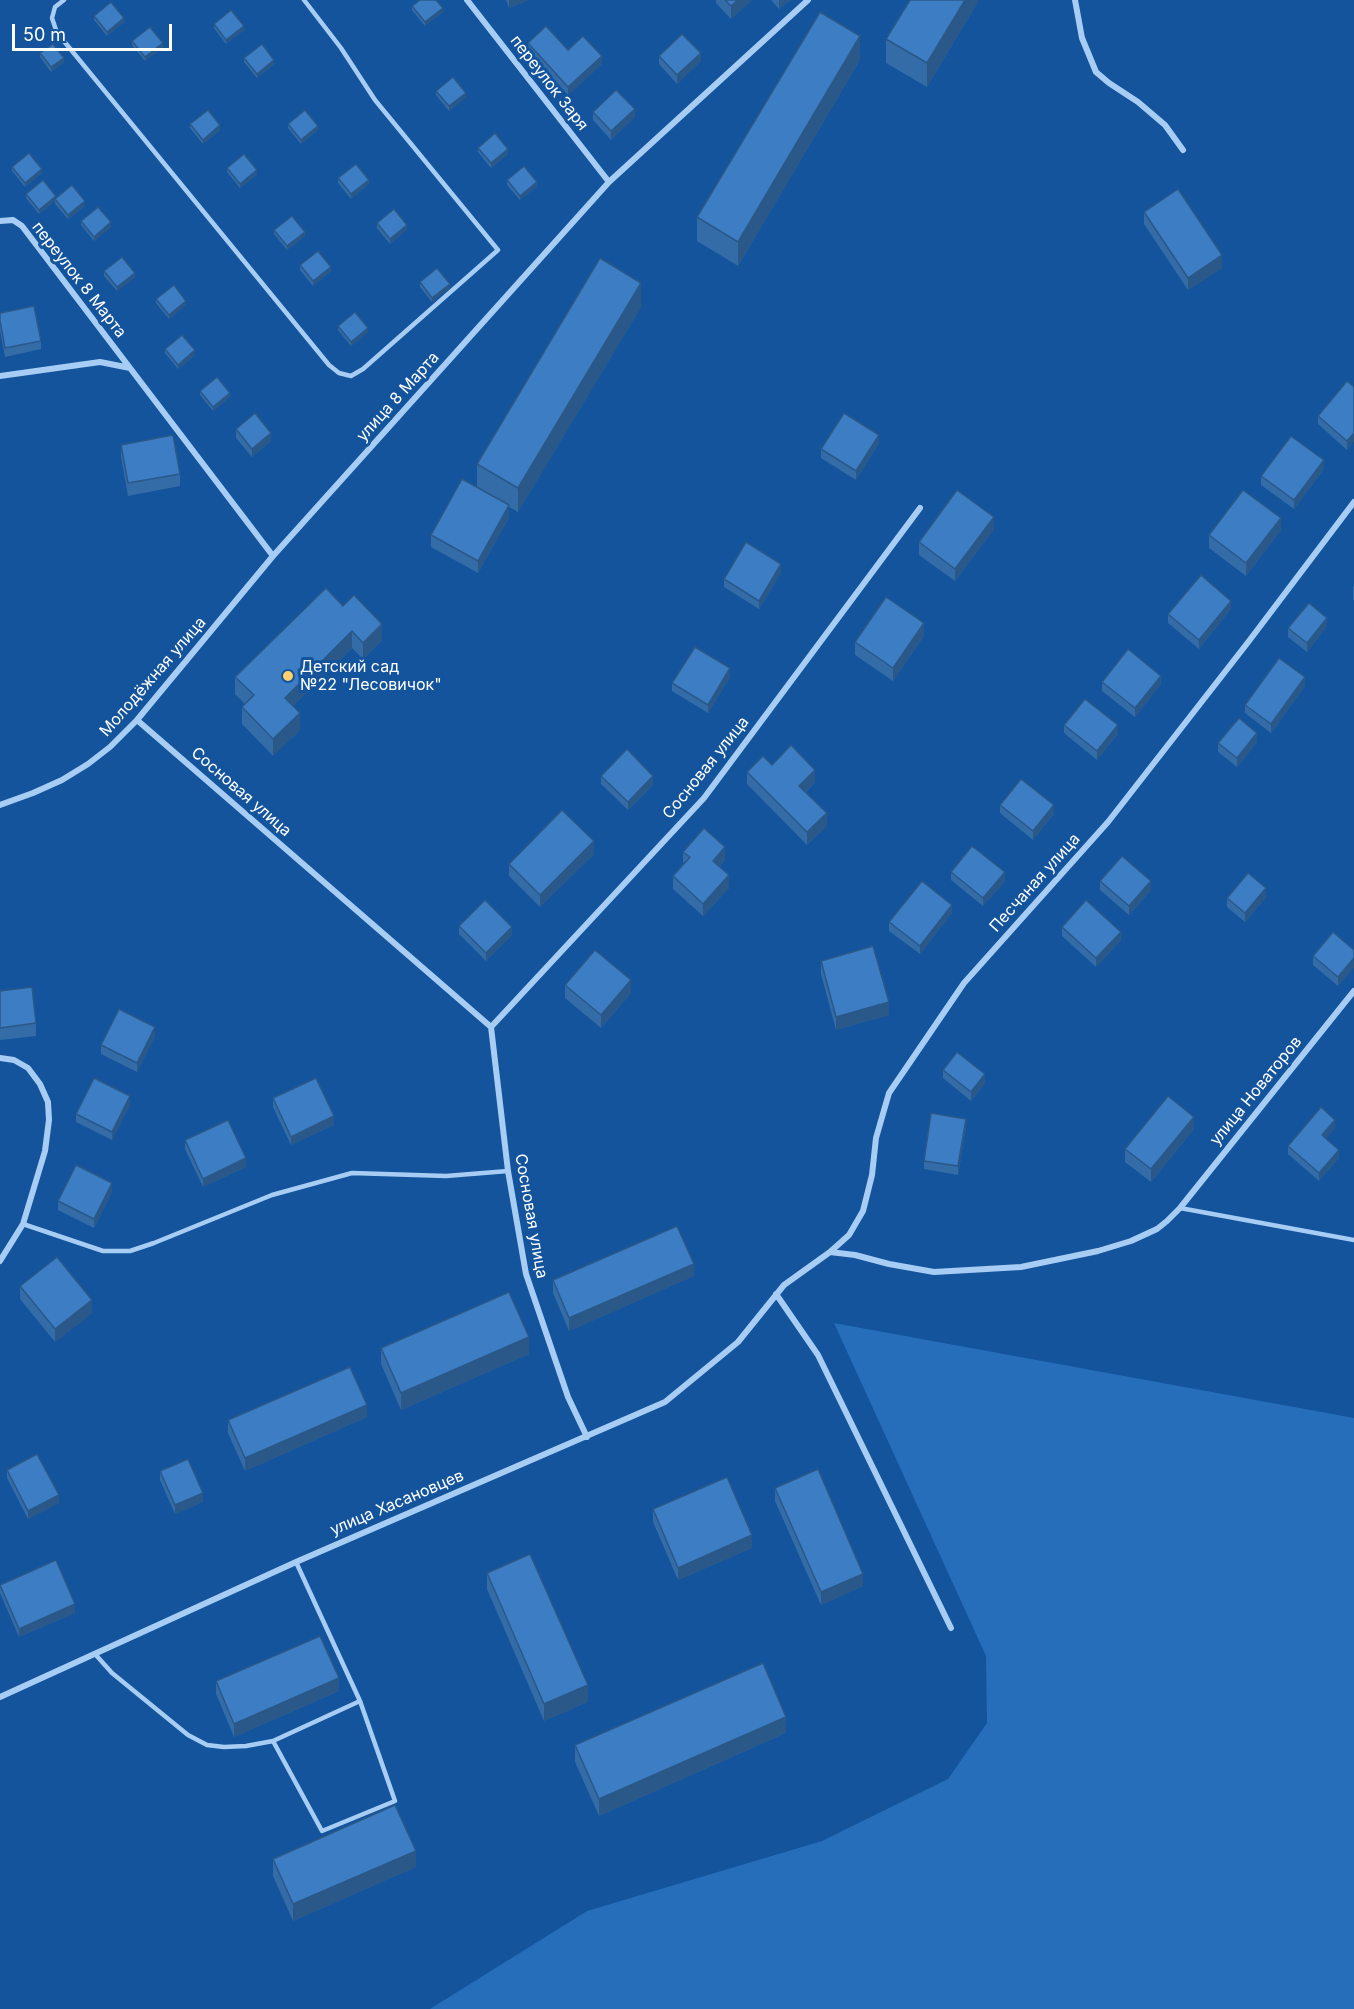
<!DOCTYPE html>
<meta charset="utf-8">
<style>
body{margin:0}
#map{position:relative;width:1354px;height:2009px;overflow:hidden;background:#13549c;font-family:Inter,sans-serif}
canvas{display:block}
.scale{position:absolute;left:12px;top:24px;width:160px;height:27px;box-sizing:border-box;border:3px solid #fff;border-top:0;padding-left:8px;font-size:18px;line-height:21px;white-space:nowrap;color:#fff;-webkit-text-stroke:4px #13549c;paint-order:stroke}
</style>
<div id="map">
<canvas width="1354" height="2009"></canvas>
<div class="scale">50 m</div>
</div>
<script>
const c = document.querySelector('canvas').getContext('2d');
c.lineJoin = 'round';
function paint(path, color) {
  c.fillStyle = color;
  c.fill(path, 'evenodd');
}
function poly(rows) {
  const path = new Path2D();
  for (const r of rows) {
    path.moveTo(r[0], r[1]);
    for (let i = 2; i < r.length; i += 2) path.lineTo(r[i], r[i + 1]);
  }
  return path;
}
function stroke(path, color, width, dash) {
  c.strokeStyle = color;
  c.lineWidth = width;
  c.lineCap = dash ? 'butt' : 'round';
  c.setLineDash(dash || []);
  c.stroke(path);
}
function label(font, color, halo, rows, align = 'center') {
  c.font = font + ' Inter,sans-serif';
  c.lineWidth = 6;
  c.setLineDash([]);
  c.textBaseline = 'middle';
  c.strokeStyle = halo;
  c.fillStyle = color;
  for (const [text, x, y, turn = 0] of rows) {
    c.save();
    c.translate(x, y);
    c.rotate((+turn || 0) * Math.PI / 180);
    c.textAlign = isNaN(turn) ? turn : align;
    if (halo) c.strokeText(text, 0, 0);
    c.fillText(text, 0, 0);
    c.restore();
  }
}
paint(poly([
 [834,1323,1354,1418,1354,2009,430,2009,587,1911,822,1841,948,1779,987,1723,986,1656]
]), '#266eba');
stroke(poly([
 [64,0,55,7,52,18,56,30,63,40,329,365,339,373,351,376,363,369,498,250,375,100,341,48,304,0],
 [1180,1208,1354,1240],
 [23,1224,103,1251,130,1251,154,1243,272,1195,352,1173,446,1176,508,1171],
 [95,1654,112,1673,188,1735,207,1745,224,1747,246,1746,273,1741,322,1831,395,1801,360,1701,296,1562],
 [273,1741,360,1701]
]), '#a8cdf4', 4.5);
stroke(poly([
 [467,0,609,182],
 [1075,0,1082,38,1096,72,1109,83,1138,102,1165,125,1183,150],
 [0,221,13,220,22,226,273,556],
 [0,376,100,362,130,368],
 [137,720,491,1027,508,1171,526,1274,568,1397,587,1437],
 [0,805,33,793,62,780,88,764,110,747,137,720,273,556,609,182,808,0],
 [491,1027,704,798,920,508],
 [0,1058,14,1060,28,1068,40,1084,48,1102,49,1120,45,1151,23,1224,0,1261],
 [830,1252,855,1255,889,1264,934,1272,1021,1267,1098,1251,1131,1241,1157,1229,1167,1221,1180,1208,1354,991],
 [776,1294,818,1355,951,1628],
 [0,1697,296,1562,665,1402,738,1342,784,1285,830,1252,849,1235,863,1211,872,1175,876,1138,889,1093,964,983,1108,822,1249,641,1354,502]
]), '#a8cdf4', 6);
paint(poly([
 [506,0,529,0,509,8],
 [716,0,752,0,731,19,716,3],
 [771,0,790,0,779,9],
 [979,0,927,87,886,63,886,39],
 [412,6,443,12,425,26,412,10],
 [94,16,124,22,107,36,94,20],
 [214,24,244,30,226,44,214,28],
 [132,41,163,47,145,61,132,45],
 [528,43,568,50,602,64,568,95,528,52],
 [40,53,64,62,51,72,40,57],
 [659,56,701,61,677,84,659,64],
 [244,58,274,64,257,78,244,62],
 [860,60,738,266,697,241,697,217],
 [436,91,466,97,449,111,436,95],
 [593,112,635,117,611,140,593,120],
 [190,124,220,130,203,144,190,128],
 [288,124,318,130,301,144,288,128],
 [478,148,508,154,491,168,478,152],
 [12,167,42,173,25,187,12,171],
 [227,168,257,174,240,188,227,172],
 [338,178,369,184,351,199,338,183],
 [507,180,537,186,520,200,507,185],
 [26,194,56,198,85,206,68,219,55,204,55,201,39,214,26,198],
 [1144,212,1222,268,1188,290,1144,224],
 [81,221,111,227,94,241,81,225],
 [377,223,407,229,390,244,377,228],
 [274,230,305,236,287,250,274,234],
 [300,265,331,271,313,286,300,270],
 [104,271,135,277,117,291,104,276],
 [420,282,450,288,432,302,420,287],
 [156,299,186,305,169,319,156,303],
 [641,307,518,512,509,507,509,518,478,573,431,547,431,535,477,488,477,464],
 [0,313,41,341,41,349,5,357,0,330],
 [338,326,368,332,351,346,338,330],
 [165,349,195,355,178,369,165,353],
 [1354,387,1354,441,1347,450,1318,424,1318,416],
 [200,391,230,397,213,411,200,395],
 [236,429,271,441,252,457,236,438],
 [879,443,856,480,821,458,821,449],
 [121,445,180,474,180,486,128,496,121,457],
 [1324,469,1294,509,1261,485,1261,476],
 [994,529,955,581,919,555,919,542],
 [1281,530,1246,576,1209,548,1209,535],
 [781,573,759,609,724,587,724,579],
 [1354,586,1354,600,1353,600,1353,587],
 [343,606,382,640,363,659,352,648,293,706,300,730,273,756,242,724,242,707,245,704,235,694,235,677],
 [1231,609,1199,649,1168,623,1168,614],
 [1327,626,1307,652,1288,637,1288,628],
 [924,636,893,681,855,655,855,642],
 [730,677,708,713,672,691,672,683],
 [1102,682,1161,684,1135,717,1102,691],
 [1305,686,1271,733,1245,713,1245,705],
 [1064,725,1118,734,1097,760,1064,733],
 [1257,742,1237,767,1218,752,1218,743],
 [772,765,815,782,806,792,827,826,807,845,747,784,747,772],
 [601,776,653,785,628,810,601,784],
 [1000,805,1054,814,1033,840,1000,813],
 [683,852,725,860,720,866,729,888,703,916,673,889,673,876,683,864],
 [594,854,540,907,509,876,509,864],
 [951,872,1005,881,983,906,951,880],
 [1100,881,1151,890,1129,915,1100,890],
 [1266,897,1245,922,1227,907,1227,898],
 [952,913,920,954,889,931,889,922],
 [459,926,512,935,486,961,459,934],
 [1062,927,1121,940,1096,967,1062,936],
 [1354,950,1354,967,1338,986,1313,965,1313,956],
 [821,961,889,1015,836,1030,821,974],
 [565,985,631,993,601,1028,565,998],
 [0,991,36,1023,36,1036,0,1040],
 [155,1036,137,1072,101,1054,101,1045],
 [943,1070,985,1083,971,1101,943,1078],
 [273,1098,334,1125,291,1145,273,1107],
 [130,1105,112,1140,76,1122,76,1114],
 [966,1127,958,1175,924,1169,924,1161],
 [1335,1128,1326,1138,1339,1158,1319,1181,1288,1154,1288,1146],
 [1194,1129,1151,1182,1125,1162,1125,1149],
 [185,1140,246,1167,203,1187,185,1149],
 [112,1192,94,1228,58,1210,58,1201],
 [694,1276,569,1331,553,1293,553,1280],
 [20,1286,92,1313,55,1342,20,1299],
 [381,1348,529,1354,401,1410,381,1364],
 [367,1417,245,1471,228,1433,228,1420],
 [7,1470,59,1503,28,1519,7,1478],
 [160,1471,203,1502,175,1514,160,1480],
 [775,1488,863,1586,821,1605,775,1501],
 [653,1509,752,1548,678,1580,653,1522],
 [487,1573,588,1702,544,1721,487,1589],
 [0,1585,75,1613,19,1637,0,1593],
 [216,1681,339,1691,234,1737,216,1694],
 [786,1733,599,1816,575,1762,575,1745],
 [273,1859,416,1867,293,1921,273,1876]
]), '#346ca8');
paint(poly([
 [509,0,529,0,509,8],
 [738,0,752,0,731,19,731,6],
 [779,0,790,0,779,9],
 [965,0,979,0,927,87,927,63],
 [443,8,443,12,425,26,425,22],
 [124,18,124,22,107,36,107,32],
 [244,26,244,30,226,44,226,40],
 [860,36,860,60,738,266,738,242],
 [163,43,163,47,145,61,145,57],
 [701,53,701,61,677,84,677,75],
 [602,56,602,64,568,95,568,87],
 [64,58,64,62,51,72,51,67],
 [274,60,274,64,257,78,257,74],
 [466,93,466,97,449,111,449,106],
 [635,109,635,117,611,140,611,131],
 [220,125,220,130,203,144,203,140],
 [318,126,318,130,301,144,301,140],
 [508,149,508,154,491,168,491,163],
 [42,169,42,173,25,187,25,183],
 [257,170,257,174,240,188,240,184],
 [369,180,369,184,351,199,351,194],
 [537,182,537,186,520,200,520,196],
 [56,196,56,200,55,199,55,201,39,214,39,210],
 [85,201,85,206,68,219,68,215],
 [111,222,111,227,94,241,94,237],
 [407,225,407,229,390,244,390,239],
 [305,232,305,236,287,250,287,246],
 [1222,255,1222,268,1188,290,1188,278],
 [331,267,331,271,313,286,313,281],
 [135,273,135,277,117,291,117,287],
 [641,283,641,307,518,512,518,488],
 [450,284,450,288,432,302,432,298],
 [186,301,186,305,169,319,169,315],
 [368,328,368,332,351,346,351,342],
 [195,350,195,355,178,369,178,365],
 [230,393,230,397,213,411,213,407],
 [271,433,271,441,252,457,252,449],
 [1354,433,1354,441,1347,450,1347,441],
 [879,435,879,443,856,480,856,471],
 [1324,460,1324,469,1294,509,1294,500],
 [509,505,509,518,478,573,478,561],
 [994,517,994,529,955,581,955,569],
 [1281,518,1281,530,1246,576,1246,563],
 [781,564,781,573,759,609,759,601],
 [1231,601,1231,609,1199,649,1199,640],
 [1327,618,1327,626,1307,652,1307,643],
 [924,623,924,636,893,681,893,668],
 [382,624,382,640,363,659,363,643],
 [352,631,352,648,285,714,285,698],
 [730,668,730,677,708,713,708,705],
 [1161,676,1161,684,1135,717,1135,708],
 [1305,677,1305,686,1271,733,1271,724],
 [300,713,300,730,273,756,273,739],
 [1118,725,1118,734,1097,760,1097,751],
 [1257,733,1257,742,1237,767,1237,758],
 [815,770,815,782,799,798,799,786],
 [653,776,653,785,628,810,628,802],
 [1054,805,1054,814,1033,840,1033,831],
 [827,813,827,826,807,845,807,832],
 [594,841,594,854,540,907,540,895],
 [725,847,725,860,713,873,713,861],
 [1005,872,1005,881,983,906,983,898],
 [729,875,729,888,703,916,703,904],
 [1151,881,1151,890,1129,915,1129,906],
 [1266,888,1266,897,1245,922,1245,913],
 [952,905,952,913,920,954,920,946],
 [512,927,512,935,486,961,486,953],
 [1121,932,1121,940,1096,967,1096,958],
 [1354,958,1354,967,1338,986,1338,977],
 [631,980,631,993,601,1028,601,1015],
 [889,1002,889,1015,836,1030,836,1017],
 [155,1027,155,1036,137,1072,137,1063],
 [985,1074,985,1083,971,1101,971,1092],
 [130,1096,130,1105,112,1140,112,1132],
 [334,1116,334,1125,291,1145,291,1137],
 [1194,1117,1194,1129,1151,1182,1151,1169],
 [966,1119,966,1127,958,1175,958,1166],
 [1335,1120,1335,1128,1322,1143,1322,1135],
 [1339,1150,1339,1158,1319,1181,1319,1173],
 [246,1158,246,1167,203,1187,203,1179],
 [112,1183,112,1192,94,1228,94,1219],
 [694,1264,694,1276,569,1331,569,1318],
 [92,1300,92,1313,55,1342,55,1329],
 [529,1337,529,1354,401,1410,401,1393],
 [367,1405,367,1417,245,1471,245,1458],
 [203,1493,203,1502,175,1514,175,1505],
 [59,1495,59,1503,28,1519,28,1511],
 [752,1535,752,1548,678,1580,678,1568],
 [863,1574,863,1586,821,1605,821,1592],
 [75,1604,75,1613,19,1637,19,1629],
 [339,1678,339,1691,234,1737,234,1724],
 [588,1685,588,1702,544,1721,544,1704],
 [786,1717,786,1733,599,1816,599,1799],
 [416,1851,416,1867,293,1921,293,1904]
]), '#2a5888');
const building = poly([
 [420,0,436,0,443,8,425,22,412,6,420,0],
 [725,0,738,0,731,6,725,0],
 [910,0,965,0,927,63,886,39,910,0],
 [111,2,124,18,107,32,94,16,111,2],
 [231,10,244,26,226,40,214,24,231,10],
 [820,12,860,36,738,242,697,217,820,12],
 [546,26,568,50,583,36,602,56,568,87,528,43,546,26],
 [150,27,163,43,145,57,132,41,150,27],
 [682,34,701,53,677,75,659,56,682,34],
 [53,44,64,58,51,67,40,53,53,44],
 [262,44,274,60,257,74,244,58,262,44],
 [453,77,466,93,449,106,436,91,453,77],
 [616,90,635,109,611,131,593,112,616,90],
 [208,110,220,125,203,140,190,124,208,110],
 [305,110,318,126,301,140,288,124,305,110],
 [495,133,508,149,491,163,478,148,495,133],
 [29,153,42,169,25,183,12,167,29,153],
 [244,154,257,170,240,184,227,168,244,154],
 [356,164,369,180,351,194,338,178,356,164],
 [524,166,537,182,520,196,507,180,524,166],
 [43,180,56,196,39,210,26,194,43,180],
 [72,185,85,201,68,215,55,199,72,185],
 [1178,189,1222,255,1188,278,1144,212,1178,189],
 [98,207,111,222,94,237,81,221,98,207],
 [394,209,407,225,390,239,377,223,394,209],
 [292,216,305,232,287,246,274,230,292,216],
 [318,251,331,267,313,281,300,265,318,251],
 [122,257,135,273,117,287,104,271,122,257],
 [600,258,641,283,518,488,477,464,600,258],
 [437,268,450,284,432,298,420,282,437,268],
 [174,285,186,301,169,315,156,299,174,285],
 [34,306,41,341,5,348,0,321,0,313,34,306],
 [355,312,368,328,351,342,338,326,355,312],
 [182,335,195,350,178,365,165,349,182,335],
 [217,377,230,393,213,407,200,391,217,377],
 [1347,381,1354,387,1354,433,1347,441,1318,416,1347,381],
 [255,413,271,433,252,449,236,429,255,413],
 [844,413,879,435,856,471,821,449,844,413],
 [173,435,180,474,128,483,121,445,173,435],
 [1291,436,1324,460,1294,500,1261,476,1291,436],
 [462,479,509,505,478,561,431,535,462,479],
 [957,490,994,517,955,569,919,542,957,490],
 [1243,490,1281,518,1246,563,1209,535,1243,490],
 [746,542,781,564,759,601,724,579,746,542],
 [1201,575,1231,601,1199,640,1168,614,1201,575],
 [326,588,343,606,354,595,382,624,363,643,352,631,285,698,300,713,273,739,242,707,254,695,235,677,326,588],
 [886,597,924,623,893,668,855,642,886,597],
 [1309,603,1327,618,1307,643,1288,628,1309,603],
 [695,647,730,668,708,705,672,683,695,647],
 [1128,649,1161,676,1135,708,1102,682,1128,649],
 [1279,658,1305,677,1271,724,1245,705,1279,658],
 [1085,699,1118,725,1097,751,1064,725,1085,699],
 [1239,718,1257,733,1237,758,1218,743,1239,718],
 [791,745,815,770,799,786,827,813,807,832,747,772,763,756,772,765,791,745],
 [627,749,653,776,628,802,601,776,627,749],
 [1021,779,1054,805,1033,831,1000,805,1021,779],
 [562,810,594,841,540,895,509,864,562,810],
 [704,828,725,847,713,861,729,875,703,904,673,876,690,857,683,852,704,828],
 [972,846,1005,872,983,898,951,872,972,846],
 [1122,856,1151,881,1129,906,1100,881,1122,856],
 [1248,873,1266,888,1245,913,1227,898,1248,873],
 [922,881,952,905,920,946,889,922,922,881],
 [485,900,512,927,486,953,459,926,485,900],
 [1086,900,1121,932,1096,958,1062,927,1086,900],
 [1333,932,1354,950,1354,958,1338,977,1313,956,1333,932],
 [873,946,889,1002,836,1017,821,961,873,946],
 [595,950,631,980,601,1015,565,985,595,950],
 [32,987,36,1023,0,1028,0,991,32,987],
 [119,1009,155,1027,137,1063,101,1045,119,1009],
 [957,1052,985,1074,971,1092,943,1070,957,1052],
 [94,1078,130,1096,112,1132,76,1114,94,1078],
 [316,1078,334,1116,291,1137,273,1098,316,1078],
 [1168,1096,1194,1117,1151,1169,1125,1149,1168,1096],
 [1321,1107,1335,1120,1322,1135,1339,1150,1319,1173,1288,1146,1321,1107],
 [931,1113,966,1119,958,1166,924,1161,931,1113],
 [228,1120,246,1158,203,1179,185,1140,228,1120],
 [76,1165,112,1183,94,1219,58,1201,76,1165],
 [677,1226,694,1264,569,1318,553,1280,677,1226],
 [57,1257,92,1300,55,1329,20,1286,57,1257],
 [509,1292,529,1337,401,1393,381,1348,509,1292],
 [350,1367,367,1405,245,1458,228,1420,350,1367],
 [37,1454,59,1495,28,1511,7,1470,37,1454],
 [188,1459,203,1493,175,1505,160,1471,188,1459],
 [818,1469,863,1574,821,1592,775,1488,818,1469],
 [727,1477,752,1535,678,1568,653,1509,727,1477],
 [530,1554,588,1685,544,1704,487,1573,530,1554],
 [56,1560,75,1604,19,1629,0,1585,56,1560],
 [320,1636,339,1678,234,1724,216,1681,320,1636],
 [763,1663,786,1717,599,1799,575,1745,763,1663],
 [395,1805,416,1851,293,1904,273,1859,395,1805]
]);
paint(building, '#3c7dc3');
stroke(building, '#2a5888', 1.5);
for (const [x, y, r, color] of [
 [288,676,6,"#ffcf6b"]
]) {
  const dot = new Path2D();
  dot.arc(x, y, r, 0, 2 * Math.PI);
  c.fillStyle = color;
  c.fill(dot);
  stroke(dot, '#13549c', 2);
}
label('16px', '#fff', '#13549c', [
 ["переулок Заря",549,83,52],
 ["переулок 8 Марта",79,280,52],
 ["улица 8 Марта",398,397,-48],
 ["Молодёжная улица",153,677,-49],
 ["Сосновая улица",706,768,-51],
 ["Сосновая улица",241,792,41],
 ["Песчаная улица",1035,883,-48],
 ["улица Новаторов",1256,1091,-51],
 ["Сосновая улица",531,1216,80],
 ["улица Хасановцев",397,1503,-23]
]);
label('16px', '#fff', '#13549c', [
 ["Детский сад",300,667],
 ["№22 \"Лесовичок\"",300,685]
], 'left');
</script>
